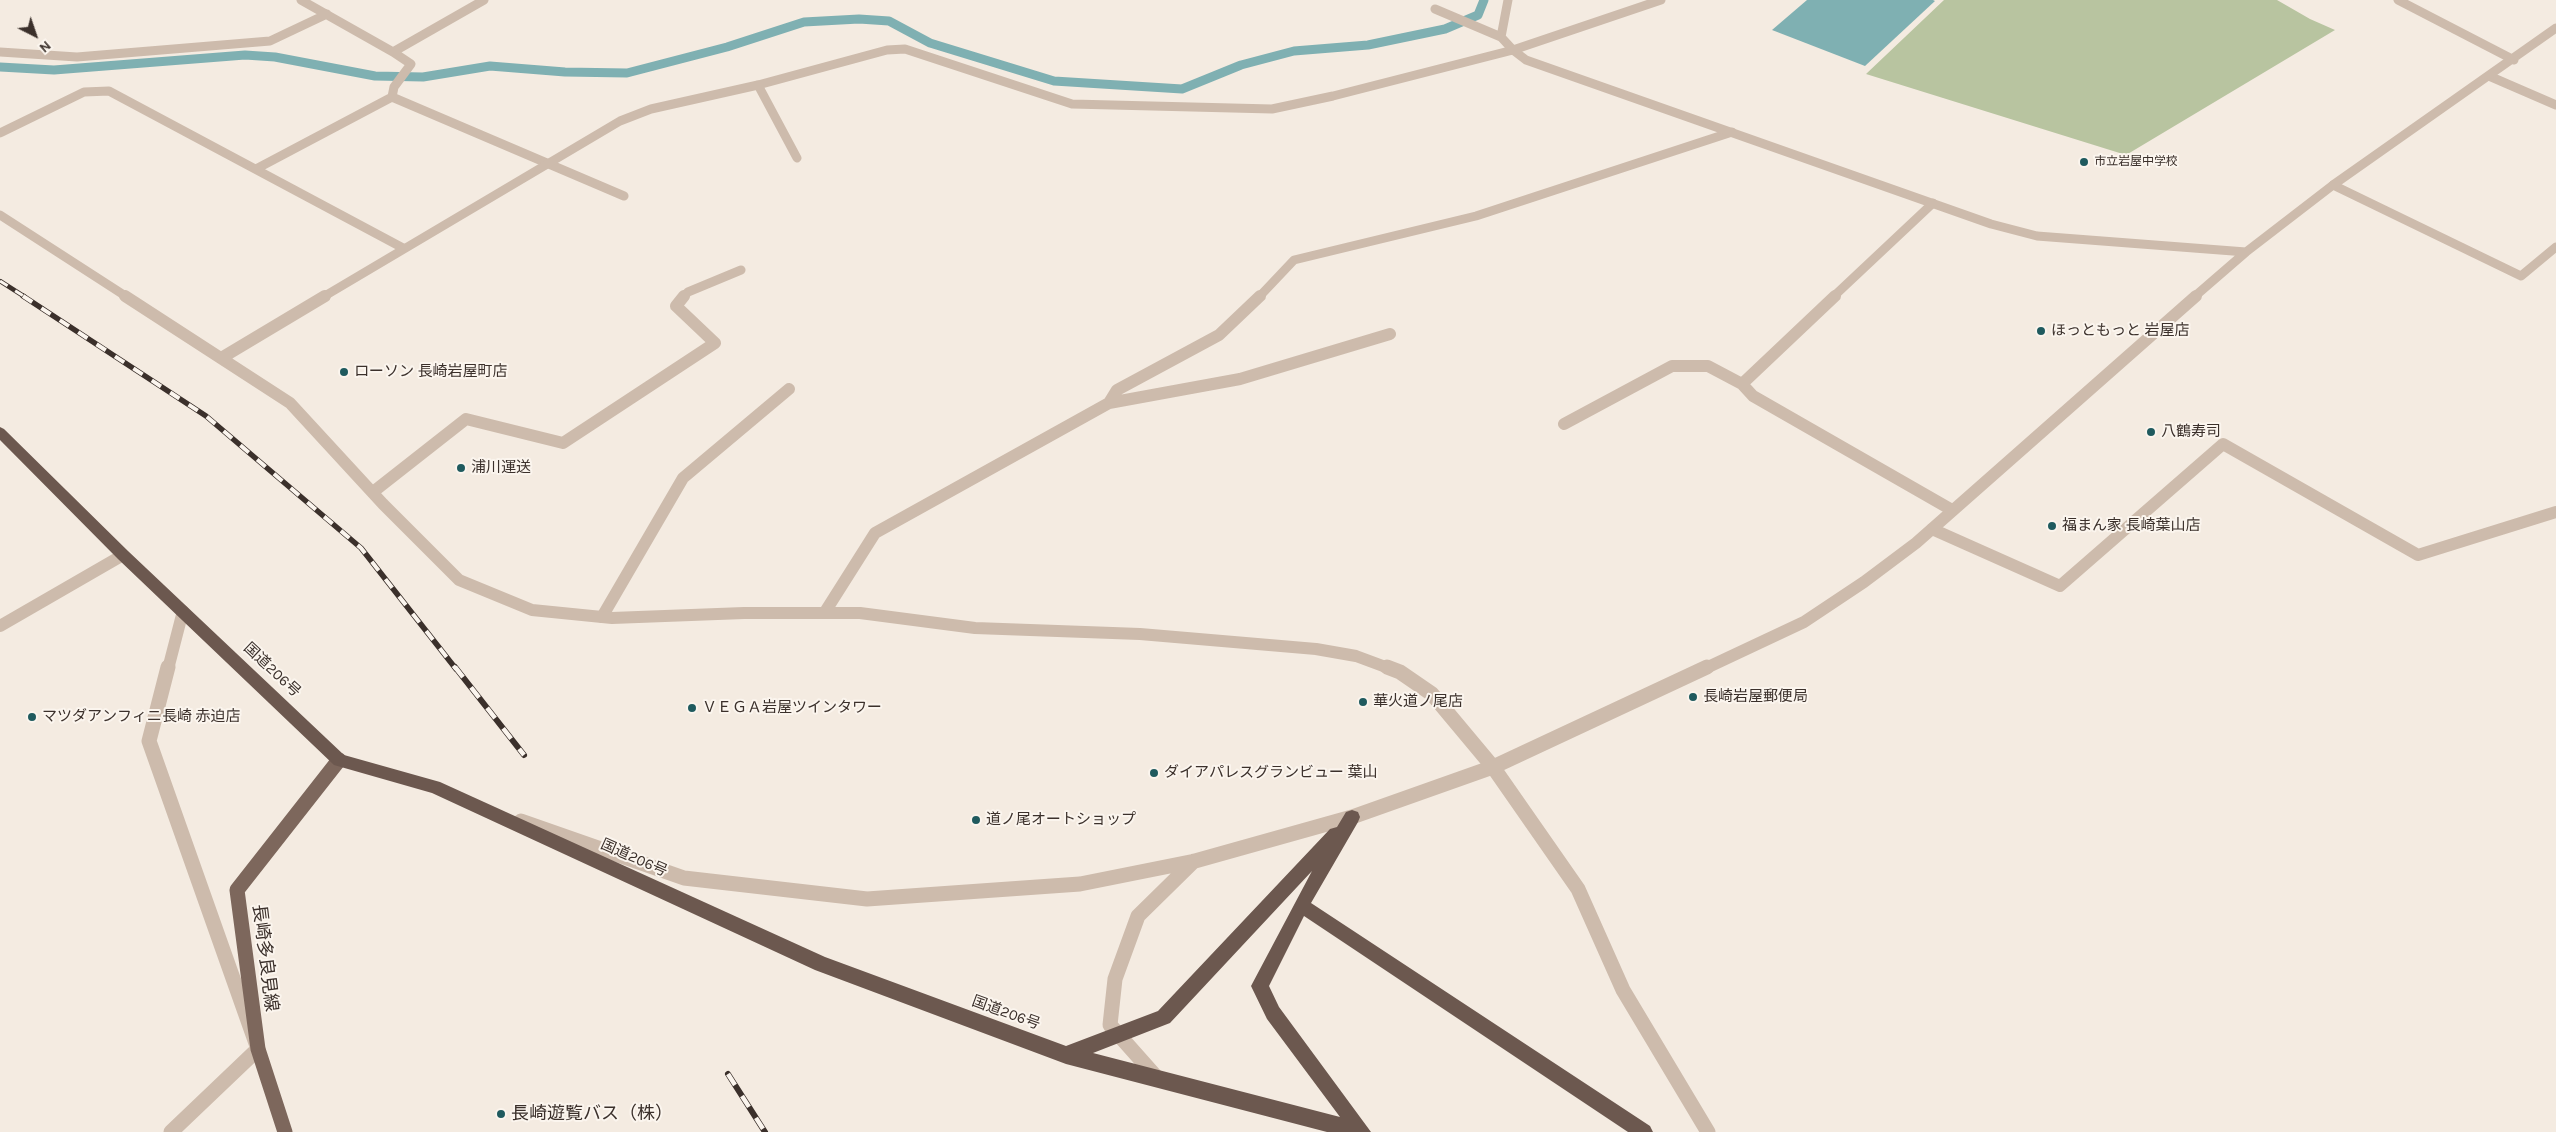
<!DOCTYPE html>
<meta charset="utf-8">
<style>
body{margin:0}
#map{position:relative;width:2556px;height:1132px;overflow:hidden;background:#f4ebe1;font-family:Karla,sans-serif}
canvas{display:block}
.north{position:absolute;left:10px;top:10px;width:50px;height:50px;-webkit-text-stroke:4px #fbf5ee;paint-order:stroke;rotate:139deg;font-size:14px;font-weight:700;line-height:20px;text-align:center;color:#3b302b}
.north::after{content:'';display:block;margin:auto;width:18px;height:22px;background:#3b302b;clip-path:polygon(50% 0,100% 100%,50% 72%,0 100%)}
</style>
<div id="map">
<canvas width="2556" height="1132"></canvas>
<div class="north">N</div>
</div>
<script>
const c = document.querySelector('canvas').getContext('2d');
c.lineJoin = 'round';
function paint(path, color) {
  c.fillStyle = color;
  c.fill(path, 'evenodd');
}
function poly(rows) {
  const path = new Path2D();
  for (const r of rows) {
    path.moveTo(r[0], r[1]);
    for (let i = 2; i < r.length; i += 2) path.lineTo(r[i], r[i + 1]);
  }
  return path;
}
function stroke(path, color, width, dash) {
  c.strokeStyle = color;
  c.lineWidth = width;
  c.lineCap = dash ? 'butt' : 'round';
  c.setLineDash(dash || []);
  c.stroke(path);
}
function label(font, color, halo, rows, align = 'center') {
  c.font = font + ' Karla,"Noto Sans JP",sans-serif';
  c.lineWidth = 4;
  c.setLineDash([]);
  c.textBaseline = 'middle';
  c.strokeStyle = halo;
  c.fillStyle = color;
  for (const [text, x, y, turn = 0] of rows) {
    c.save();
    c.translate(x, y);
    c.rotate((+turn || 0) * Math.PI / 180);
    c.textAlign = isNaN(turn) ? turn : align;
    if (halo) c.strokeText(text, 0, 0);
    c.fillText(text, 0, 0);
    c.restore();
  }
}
paint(poly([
 [1944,0,2277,0,2310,19,2335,30,2126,155,1866,74]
]), '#b8c4a0');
paint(poly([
 [1807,0,1933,0,1935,1,1865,66,1772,30]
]), '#7fb0b2');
stroke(poly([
 [0,67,54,70,245,55,275,57,375,76,423,77,490,66,565,72,627,73,727,47,804,22,859,19,889,21,930,43,1054,81,1182,89,1241,65,1294,51,1368,45,1445,29,1478,15,1484,0]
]), '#7fb0b2', 9);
stroke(poly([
 [301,0,393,52],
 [1508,0,1501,37,1513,50],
 [1435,9,1501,37],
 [0,52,77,57,270,41,327,14],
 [2489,76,2556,105],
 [758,85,797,158],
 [392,97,394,87,411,64,393,52,484,0],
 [0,133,84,92,109,91,403,248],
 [256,169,392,97,624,196],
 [2333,185,2521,276,2556,247],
 [683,297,688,292,741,270],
 [1259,297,1294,260,1476,216,1732,132],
 [1833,297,1933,203]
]), '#cdbbac', 9);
stroke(poly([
 [1835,296,1742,384,1753,396,1952,510],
 [1109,403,1240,379,1390,334],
 [1564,424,1672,366,1708,366,1742,384],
 [373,492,466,419,563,443,715,343,676,306,684,296],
 [1932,529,2060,586,2223,444,2418,555,2556,512],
 [825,612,875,533,1109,403,1117,390,1219,335,1260,296],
 [602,617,683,478,789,389],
 [0,626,123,555],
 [168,669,183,611]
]), '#cdbbac', 12);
stroke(poly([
 [168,667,149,741,258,1049,171,1132],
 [1493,767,1578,889,1623,990,1708,1132]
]), '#cdbbac', 15);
stroke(poly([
 [2398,0,2514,60],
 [1513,50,1526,60,1991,224,2037,236,2246,252],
 [0,215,127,297],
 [323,297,620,121,651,109,758,85,887,50,905,49,1072,104,1272,109,1333,96,1513,50,1661,0],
 [2194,297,2246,252,2333,185,2556,28]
]), '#cdbbac', 9);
stroke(poly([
 [125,296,290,403,383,504,459,580,532,610,612,618,744,613,860,613,975,628,1140,634,1316,649,1356,656,1391,669],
 [223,357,325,296],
 [1704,669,1804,622,1864,582,1916,543,2196,296]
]), '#cdbbac', 12);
stroke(poly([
 [1387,667,1400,672,1432,694,1493,767],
 [521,821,684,878,867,899,1080,884,1195,861,1352,817,1493,767,1707,667],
 [1158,1079,1110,1025,1115,979,1138,916,1194,861]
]), '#cdbbac', 15);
stroke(poly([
 [285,1132,258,1049,237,890,339,760]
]), '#7d675c', 15);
paint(poly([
 [0,427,4,429,128,551,344,755,440,782,825,957,1066,1046,1158,1011,1330,829,1337,827,1346,812,1352,810,1358,812,1360,817,1358,822,1311,903,1650,1126,1653,1132,1628,1132,1304,916,1269,986,1279,1007,1371,1132,1327,1132,1066,1064,815,970,432,793,334,765,118,559,0,440,0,427],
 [1312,871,1251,986,1267,1019,1340,1117,1093,1053,1170,1023,1312,871]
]), '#6c584f');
const railFar2 = poly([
 [0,281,25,297]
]);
const railFar1 = poly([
 [23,296,206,416,361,548,456,669]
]);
const rail = poly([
 [455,667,524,755],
 [728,1074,765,1132]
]);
stroke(railFar2, '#3b302b', 4.5);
stroke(railFar1, '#3b302b', 5.5);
stroke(rail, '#3b302b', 6);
stroke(railFar2, '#fbf5ee', 3, [9]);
stroke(railFar1, '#fbf5ee', 4, [11]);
stroke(rail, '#fbf5ee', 4.5, [13]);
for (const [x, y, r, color] of [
 [2084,162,5,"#1f5a5e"],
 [2041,331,5,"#1f5a5e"],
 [344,372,5,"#1f5a5e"],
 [2151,432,5,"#1f5a5e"],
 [461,468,5,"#1f5a5e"],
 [2052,526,5,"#1f5a5e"],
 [1693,697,5,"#1f5a5e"],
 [1363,702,5,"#1f5a5e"],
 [692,708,5,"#1f5a5e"],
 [32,717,5,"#1f5a5e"],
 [1154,773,5,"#1f5a5e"],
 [976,820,5,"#1f5a5e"],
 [501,1114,5,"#1f5a5e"]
]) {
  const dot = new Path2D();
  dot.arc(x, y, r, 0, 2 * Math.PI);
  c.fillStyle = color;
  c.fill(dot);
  stroke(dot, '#fbf5ee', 2);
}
label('12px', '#3b302b', '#fbf5ee', [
 ["市立岩屋中学校",2094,162]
], 'left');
label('15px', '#3b302b', '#fbf5ee', [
 ["ほっともっと 岩屋店",2051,331],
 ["ローソン 長崎岩屋町店",354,372],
 ["八鶴寿司",2161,432],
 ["浦川運送",471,468],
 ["福まん家 長崎葉山店",2062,526],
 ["長崎岩屋郵便局",1703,697],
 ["華火道ノ尾店",1373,702],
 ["ＶＥＧＡ岩屋ツインタワー",702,708],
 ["マツダアンフィニ長崎 赤迫店",42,717],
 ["ダイアパレスグランビュー 葉山",1164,773],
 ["道ノ尾オートショップ",986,820]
], 'left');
label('15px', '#3b302b', '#fbf5ee', [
 ["国道206号",272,670,43],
 ["国道206号",634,858,24],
 ["国道206号",1006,1013,20]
]);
label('18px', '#3b302b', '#fbf5ee', [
 ["長崎多良見線",265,958,83]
]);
label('18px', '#3b302b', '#fbf5ee', [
 ["長崎遊覧バス（株）",511,1114]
], 'left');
</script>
